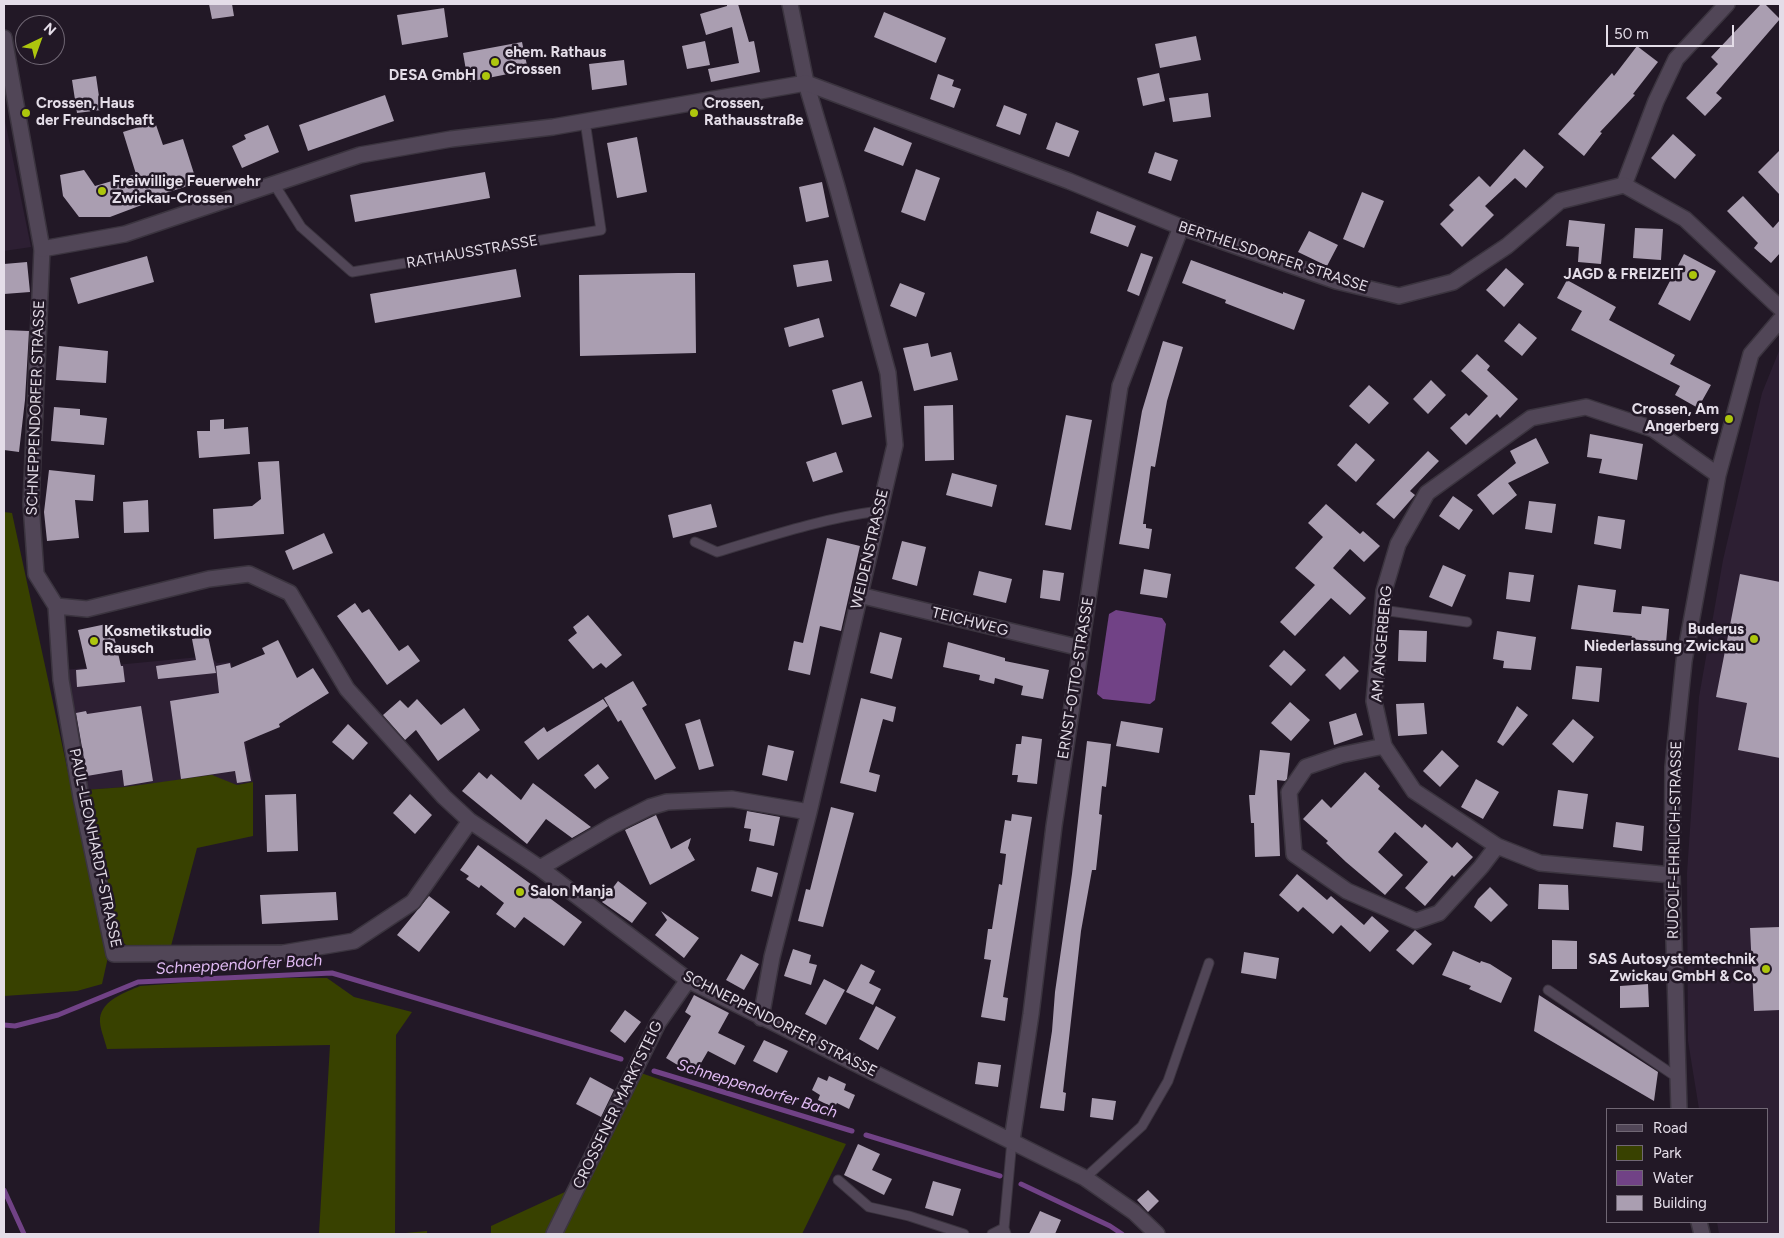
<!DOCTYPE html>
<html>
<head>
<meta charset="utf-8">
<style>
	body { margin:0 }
	#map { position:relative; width:1784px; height:1238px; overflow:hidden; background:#221826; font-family:Figtree,sans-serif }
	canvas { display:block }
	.frame { position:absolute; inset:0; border:5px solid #e4dde8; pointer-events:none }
	.legend { position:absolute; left:1606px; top:1108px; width:162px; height:115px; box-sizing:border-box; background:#221826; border:1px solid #706774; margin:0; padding:6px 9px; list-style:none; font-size:15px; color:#e4dde8 }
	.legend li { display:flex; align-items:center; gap:10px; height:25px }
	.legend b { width:25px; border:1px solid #706774 }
	.north { position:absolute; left:15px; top:15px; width:50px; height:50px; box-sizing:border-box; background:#221826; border:1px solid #706774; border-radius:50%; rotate:42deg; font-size:14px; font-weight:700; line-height:20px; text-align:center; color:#e4dde8 }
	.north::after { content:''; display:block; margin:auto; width:18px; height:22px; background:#adc60d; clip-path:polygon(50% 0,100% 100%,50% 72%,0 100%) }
	.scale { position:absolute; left:1606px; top:25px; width:128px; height:22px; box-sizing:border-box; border:2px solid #e4dde8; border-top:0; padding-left:6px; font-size:15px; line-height:18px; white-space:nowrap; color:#e4dde8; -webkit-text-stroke:4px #221826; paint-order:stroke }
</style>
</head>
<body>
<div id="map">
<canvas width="1784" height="1238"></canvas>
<div class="frame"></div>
<ul class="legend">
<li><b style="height:6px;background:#514657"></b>Road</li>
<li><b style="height:14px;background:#384100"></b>Park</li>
<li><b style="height:14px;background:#714286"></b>Water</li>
<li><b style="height:14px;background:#aa9eb1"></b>Building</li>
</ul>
<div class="north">N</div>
<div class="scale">50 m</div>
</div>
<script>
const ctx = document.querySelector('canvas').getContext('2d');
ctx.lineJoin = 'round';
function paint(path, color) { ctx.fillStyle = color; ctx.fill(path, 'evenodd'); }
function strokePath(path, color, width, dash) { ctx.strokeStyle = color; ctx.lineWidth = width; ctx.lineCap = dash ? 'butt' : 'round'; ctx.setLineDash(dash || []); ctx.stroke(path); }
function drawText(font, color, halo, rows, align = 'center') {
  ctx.font = font + ' Figtree,sans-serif'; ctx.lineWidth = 5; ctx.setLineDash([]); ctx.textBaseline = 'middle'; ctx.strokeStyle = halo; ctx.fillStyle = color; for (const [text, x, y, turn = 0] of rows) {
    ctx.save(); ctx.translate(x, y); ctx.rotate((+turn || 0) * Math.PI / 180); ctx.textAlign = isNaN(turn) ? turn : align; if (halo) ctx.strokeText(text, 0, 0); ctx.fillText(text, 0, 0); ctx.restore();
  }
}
const built = new Path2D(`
	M4 116 31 247 4 251Z
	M1779 351 1780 1234H1719L1717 1222H1768V1109H1699L1688 1041 1687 873 1699 697 1723 560 1762 393Z
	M210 656 217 663 231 662 253 782 237 785 212 776 125 787 84 790 63 670Z`);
const green = new Path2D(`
	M4 512 12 513 108 957 102 984 77 991 4 996Z
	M212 775 237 785 253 782V836L197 848 171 946 126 945 115 935 84 790 125 787Z
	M252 978H327L354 997 412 1012 396 1035 395 1234 427 1231V1234H319L330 1045 107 1049C105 1040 99 1027 100 1018 102 1000 126 992 140 986Z
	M641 1073 846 1144 802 1234H491V1226L565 1192 580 1198Z`);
const water = new Path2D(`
	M1116 610 1162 618 1166 624 1155 700 1150 704 1103 699 1097 694 1109 614Z`);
const stream = new Path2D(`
	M4 1025 15 1026 58 1015 138 982 332 973 621 1059
	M654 1071 852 1131
	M866 1135 1000 1176
	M1021 1184 1110 1226 1122 1234
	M4 1190 24 1234`);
const building = new Path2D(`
	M209 4H232L234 16 212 19Z
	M727 4H738L749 42 754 41 760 72 711 82 708 69 739 63 732 27 706 35 700 14 727 6Z
	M1761 4H1765L1780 19 1716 93 1722 98 1705 116 1686 98 1718 64 1711 57Z
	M444 8 448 37 402 45 397 15Z
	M884 12 946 38 936 63 874 37Z
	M1196 36 1201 60 1160 68 1155 44Z
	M705 41 710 65 687 69 682 46Z
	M522 42 528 70 468 82 463 53Z
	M1637 46 1658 62 1633 94 1635 95 1600 132 1602 133 1584 156 1558 134 1612 73 1614 76Z
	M624 60 627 85 592 90 589 64Z
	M1159 73 1165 101 1143 106 1137 78Z
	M938 74 954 80 952 86 961 89 954 108 930 99Z
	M96 76 101 110 77 113 72 80Z
	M1208 93 1211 117 1173 122 1169 98Z
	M385 95 394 121 308 151 299 125Z
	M1004 105 1027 114 1020 135 996 126Z
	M155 122 163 145 183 139 197 183 144 200 147 203 110 217H79L63 196 60 175 84 170 95 186 136 174 123 132Z
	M1056 122 1079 131 1069 157 1046 149Z
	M268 125 279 152 242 168 232 146 246 139 244 135Z
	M874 127 912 143 903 166 864 151Z
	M1673 134 1696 155 1675 179 1651 158Z
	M637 137 647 192 617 198 607 143Z
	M1524 149 1544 167 1526 188 1515 178 1485 206 1494 215 1462 247 1440 224 1454 210 1449 205 1479 176 1490 187Z
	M1780 150V195L1758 172Z
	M1155 152 1178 160 1171 181 1148 173Z
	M916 169 940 178 925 221 901 212Z
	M485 172 490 198 355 222 350 195Z
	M822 182 829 217 806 222 799 187Z
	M1362 192 1384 201 1364 248 1343 239Z
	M1743 196 1773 228 1780 220V253L1771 263 1754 248 1758 243 1727 211Z
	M1097 211 1136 226 1128 247 1090 233Z
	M1569 220 1605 224 1601 264 1578 262 1579 247 1566 246Z
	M1635 228 1663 229 1661 260 1633 258Z
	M1309 231 1338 245 1327 266 1298 252Z
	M1141 253 1153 257 1139 296 1127 291Z
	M1684 254 1716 271 1690 321 1658 304Z
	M147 256 154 282 78 304 70 278Z
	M828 260 832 281 797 287 793 265Z
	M1191 260 1283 294V292L1305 300 1294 330 1225 303 1226 300 1182 283Z
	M27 262 30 292 4 294V264Z
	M1506 268 1524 284 1504 307 1486 290Z
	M516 269 521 297 375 323 370 294Z
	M678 273H695L696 353 580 356 579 275Z
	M1567 280 1616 307 1609 320 1675 355 1670 364 1711 385 1698 408 1675 395 1680 386 1571 330 1582 311 1557 298Z
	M900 283 925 293 916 317 890 306Z
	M819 318 824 337 789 347 784 328Z
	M1519 323 1537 338 1522 356 1504 341Z
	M4 330 29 331 25 400 19 452 4 450Z
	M1163 341 1183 347 1167 401 1155 467 1151 466 1143 524H1146V528L1152 529 1149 549 1119 544 1142 411Z
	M928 343 931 357 951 352 958 380 914 391 903 348Z
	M59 346 108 351 106 383 56 380Z
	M1477 354 1490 366 1487 370 1518 399 1500 418 1497 414 1466 445 1450 428 1466 413 1469 416 1488 396 1461 371Z
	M1431 380 1446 395 1428 414 1413 399Z
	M862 381 872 417 842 425 832 390Z
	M1369 385 1389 403 1369 424 1349 406Z
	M953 405 954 460 925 461 924 406Z
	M54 407 80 409V415L107 418 104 445 51 441Z
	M1066 415 1092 420 1071 530 1045 525Z
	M224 419V429L248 427 250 454 199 458 197 431H210V420Z
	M1590 434 1643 444 1637 480 1599 473 1602 459 1587 457Z
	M1536 438 1549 463 1508 483 1517 495 1493 515 1477 495 1516 463 1510 451Z
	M1356 443 1375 460 1356 482 1337 465Z
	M1428 451 1439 461 1410 491 1415 495 1394 519 1376 504Z
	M836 452 843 472 813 482 806 462Z
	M279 461 284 534 214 539 213 509 252 506 261 499 258 462Z
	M49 470 95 475 93 501 75 500 79 538 47 541 44 512Z
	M952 473 997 485 992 507 946 495Z
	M1453 496 1473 510 1459 530 1439 516Z
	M148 500 149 532 124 533 123 502Z
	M1529 501 1556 504 1552 533 1525 529Z
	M711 504 717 527 673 538 668 515Z
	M1326 504 1360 534 1363 531 1380 546 1364 562 1350 549 1333 568 1366 598 1350 615 1331 598 1295 636 1280 622 1315 585 1295 568 1323 537 1308 523Z
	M1598 516 1625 520 1621 549 1594 544Z
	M324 533 333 553 293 570 285 551Z
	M827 538 860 546 841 631 820 626 810 675 788 670 794 641 803 643Z
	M902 541 926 547 917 586 892 579Z
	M1443 565 1466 575 1452 607 1429 597Z
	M1144 569 1171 574 1167 598 1140 594Z
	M1043 570 1064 573 1060 601 1040 598Z
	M979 571 1012 579 1006 603 973 595Z
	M1509 572 1534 575 1530 602 1506 599Z
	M1740 574 1780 582V758L1738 750 1747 703 1716 697Z
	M1578 585 1616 590 1613 612 1641 614 1642 606 1669 609 1666 643 1631 639 1632 636 1571 629Z
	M355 603 362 613 369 609 399 651 408 645 420 661 387 685 337 616Z
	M588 615 622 655 606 668 601 663 593 669 568 640 577 633 573 627Z
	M111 623 121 666H123L125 682 77 687 76 670 87 669 78 630Z
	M1399 630 1427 631 1426 662 1398 661Z
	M1497 631 1536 637 1531 670 1503 668 1504 661 1493 659Z
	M880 632 902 638 892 679 870 673Z
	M208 636 216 673 158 679 156 666 196 660 192 639Z
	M278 640 297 678 313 668 329 693 279 724 280 727 244 742 251 781 237 783 235 771 181 779 170 701 219 693 216 666 230 663 231 668 265 654 262 648Z
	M948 642 1005 658V661L1049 670 1043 699 1021 695 1023 686 995 678 994 684 979 680 980 675 943 667Z
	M1284 650 1306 670 1291 686 1269 666Z
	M1344 656 1359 671 1340 690 1325 675Z
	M1576 666 1602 668 1599 702 1572 699Z
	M633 681 647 705 642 708 676 768 655 780 621 720 618 722 604 698Z
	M861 698 896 707 893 722 883 719 869 772 880 775 876 792 840 783Z
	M417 699 441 725 464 708 480 730 438 761 416 730 405 740 383 715 400 700 408 708Z
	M603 699 608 706 538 760 524 742 544 727 547 732Z
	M1290 702 1310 720 1291 741 1271 723Z
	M1424 703 1427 734 1398 736 1396 704Z
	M141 706 153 781 124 786 122 770 87 776 76 713 86 711 87 714Z
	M1517 706 1528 715 1503 746 1497 742Z
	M1356 713 1363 735 1334 745 1329 722Z
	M700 719 714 766 699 770 685 724Z
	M1573 719 1594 737 1573 763 1552 744Z
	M1121 721 1163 728 1159 753 1116 746Z
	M348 724 368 743 353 760 332 742Z
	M1022 736 1042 739 1037 784 1017 782 1018 775H1012L1016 744H1021Z
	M1087 741 1111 744 1106 787 1102 786 1099 814 1102 815 1096 870H1092L1081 931 1063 1092 1066 1093 1064 1111 1040 1108 1052 1031 1055 992 1072 874Z
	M768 745 794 751 787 781 762 775Z
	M1260 750 1290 753 1287 779 1285 781 1277 780 1280 856 1255 857 1254 823H1251L1249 795H1255Z
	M1442 750 1459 766 1440 787 1423 771Z
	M598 764 609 778 595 789 584 775Z
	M479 772 487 779 491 774 521 800 533 783 591 827 572 838 546 819 527 844 462 791Z
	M1365 772 1380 786 1378 789 1422 828 1425 824 1452 848 1457 842 1473 857 1454 877 1452 875 1425 906 1405 888 1428 862 1395 832 1378 852 1403 875 1385 895 1346 862 1326 843 1328 841 1303 819 1322 799 1331 808Z
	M1476 779 1499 792 1483 819 1461 807Z
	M1558 790 1588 794 1583 829 1553 826Z
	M296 794 298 851 267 852 265 795Z
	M410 794 432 815 415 834 393 813Z
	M831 807 854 813 823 927 798 921 806 889 810 890Z
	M747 811 780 817 774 846 749 841 751 829 744 828Z
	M1012 814 1032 817 1003 997 1008 998 1005 1021 981 1017 991 960 984 959 988 929H992L999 884 1002 885 1006 854 1000 853 1005 820 1011 821Z
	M656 815 671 849 691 838 688 848 695 860 650 885 625 830Z
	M1616 822 1644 826 1642 851 1613 847Z
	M478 845 582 922 564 946 524 917 515 928 496 914 504 903 481 885 479 888 466 879 469 876 460 870Z
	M757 867 778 873 772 897 751 891Z
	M1297 874 1327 900 1331 896 1364 925 1372 916 1389 931 1370 952 1341 925 1333 934 1303 907 1298 912 1279 895Z
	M618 881 647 903 632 923 602 902Z
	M1539 884 1568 885 1569 910 1538 909Z
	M1490 887 1508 905 1491 922 1474 907 1478 899Z
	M336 892 338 920 262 924 260 895Z
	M429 896 450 912 419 952 397 935Z
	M661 911 699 938 684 958 655 935 667 920Z
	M1780 927V1010L1754 1011 1750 928Z
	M1415 930 1432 944 1413 965 1396 950Z
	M1552 940 1577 941V969H1552Z
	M793 949 811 955 809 963 817 965 811 985 784 976Z
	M1453 951 1480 963 1481 961 1490 964 1512 978 1501 1003 1469 989 1471 986 1442 975Z
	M1244 952 1279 958 1276 979 1241 973Z
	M741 954 759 964 744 990 726 980Z
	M861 964 875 971 869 983 881 989 873 1005 846 992Z
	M824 979 845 990 826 1025 805 1014Z
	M1648 984 1649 1007 1620 1008V986Z
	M694 995 729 1013 718 1033 745 1046 735 1065 708 1051 694 1075 666 1058 691 1016 685 1012Z
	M1539 995 1658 1072 1654 1101 1534 1031Z
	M876 1006 896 1017 878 1050 859 1039Z
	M625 1010 641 1022 625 1043 610 1031Z
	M764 1040 788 1051 777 1073 753 1061Z
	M978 1062 1001 1065 998 1087 975 1084Z
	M829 1076 846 1084 844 1090 855 1095 849 1109 837 1103 834 1108 818 1100 820 1095 812 1090 818 1077 827 1081Z
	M590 1077 614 1090 601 1117 576 1104Z
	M1092 1098 1116 1101 1113 1120 1090 1117Z
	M858 1144 880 1154 872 1170 892 1179 884 1195 844 1175Z
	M933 1181 961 1189 953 1216 925 1208Z
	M1148 1190 1159 1201 1148 1212 1137 1200Z
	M1040 1211 1061 1220 1055 1234H1029Z`);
const service = new Path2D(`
	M274 184 301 227 352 272 601 230 585 121
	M695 542 717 552C770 536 824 518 879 511
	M1382 610 1467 622
	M1548 990 1678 1078
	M1085 1178 1142 1126 1168 1081 1209 963
	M838 1180 869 1207 909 1216 964 1234
	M992 1234 1004 1228
	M1006 1234 1004 1228 1012 1140`);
const minor = new Path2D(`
	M1624 185 1656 101 1676 59 1727 4
	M42 249 31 504 36 574 56 606 87 609 209 579 249 574 290 593 347 689 444 797 470 821 540 868 688 980 1085 1178 1134 1212 1157 1234
	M859 595 1081 648
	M56 606 61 680 81 797 114 954 283 953 354 941 413 902 470 821
	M1384 746 1341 755 1306 767 1289 792 1294 854 1347 891 1416 921 1439 913 1481 867 1497 846
	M540 868 612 826 650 807 667 802 732 799 809 812
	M1672 875 1540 863 1497 846 1414 791 1384 746 1374 701 1384 591 1398 544 1427 493 1531 418 1586 407 1653 429 1718 475
	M761 1018 772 957 809 812 895 445 888 373 837 187 806 83 790 4
	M1679 1109 1672 875 1673 767 1684 661 1718 475 1751 354 1780 320
	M1012 1140 1031 1014 1054 826 1120 386 1181 227
	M1699 1222 1702 1234
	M554 1234 658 1023 688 980`);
const tertiary = new Path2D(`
	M4 38 42 249 125 234 360 155 451 139 553 127 806 83 1069 181 1181 227 1336 281 1399 296 1453 282 1507 246 1560 201 1624 185 1685 219 1780 308`);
const markers = [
	[495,62,5,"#adc60d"],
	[486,76,5,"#adc60d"],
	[26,113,5,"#adc60d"],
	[694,113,5,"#adc60d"],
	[102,191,5,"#adc60d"],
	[1693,275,5,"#adc60d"],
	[1729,419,5,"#adc60d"],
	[1754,639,5,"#adc60d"],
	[94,641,5,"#adc60d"],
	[520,892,5,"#adc60d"],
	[1766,969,5,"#adc60d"]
];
const poiNames = [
	["ehem. Rathaus",505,53],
	["Crossen",505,70],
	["DESA GmbH",476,76,"right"],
	["Crossen, Haus",36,104],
	["der Freundschaft",36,121],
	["Crossen,",704,104],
	["Rathausstraße",704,121],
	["Freiwillige Feuerwehr",112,182],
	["Zwickau-Crossen",112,199],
	["JAGD & FREIZEIT",1683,275,"right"],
	["Crossen, Am",1719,410,"right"],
	["Angerberg",1719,427,"right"],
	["Buderus",1744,630,"right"],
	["Niederlassung Zwickau",1744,647,"right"],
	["Kosmetikstudio",104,632],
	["Rausch",104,649],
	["Salon Manja",530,892],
	["SAS Autosystemtechnik",1756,960,"right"],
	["Zwickau GmbH & Co.",1756,977,"right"]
];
const streetNames = [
	["RATHAUSSTRASSE",472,252,-10],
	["BERTHELSDORFER STRASSE",1273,257,18],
	["SCHNEPPENDORFER STRASSE",36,408,-88],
	["WEIDENSTRASSE",870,549,-77],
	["TEICHWEG",970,622,14],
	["AM ANGERBERG",1382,644,-85],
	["ERNST-OTTO-STRASSE",1076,678,-81],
	["RUDOLF-EHRLICH-STRASSE",1675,840,-89],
	["PAUL-LEONHARDT-STRASSE",95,848,78],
	["SCHNEPPENDORFER STRASSE",780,1024,27],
	["CROSSENER MARKTSTEIG",618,1105,-64]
];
const waterNames = [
	["Schneppendorfer Bach",239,965,-3],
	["Schneppendorfer Bach",757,1089,17]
];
paint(built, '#2d1f33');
paint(green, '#384100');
paint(water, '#714286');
strokePath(stream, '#714286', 5);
paint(building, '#aa9eb1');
strokePath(service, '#3b343f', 11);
strokePath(minor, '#3b343f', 18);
strokePath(tertiary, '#3b343f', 18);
strokePath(service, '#514657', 9);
strokePath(minor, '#514657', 15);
strokePath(tertiary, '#514657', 15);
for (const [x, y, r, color] of markers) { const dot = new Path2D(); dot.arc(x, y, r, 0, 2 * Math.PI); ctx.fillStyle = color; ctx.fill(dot); strokePath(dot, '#221826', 2); }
drawText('bold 15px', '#e4dde8', '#221826', poiNames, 'left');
drawText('15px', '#e4dde8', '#221826', streetNames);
drawText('italic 16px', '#e1bbf4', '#221826', waterNames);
</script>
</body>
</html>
